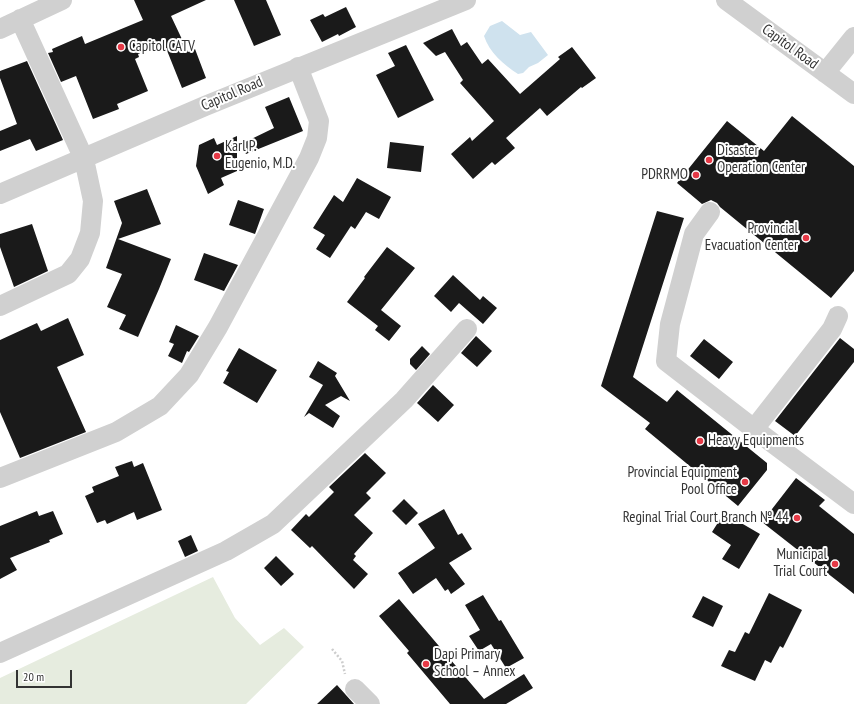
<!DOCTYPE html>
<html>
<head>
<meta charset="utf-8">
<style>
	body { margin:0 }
	#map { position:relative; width:854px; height:704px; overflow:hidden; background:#fff; font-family:"PT Sans Narrow",sans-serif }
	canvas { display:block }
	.scale { position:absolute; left:16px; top:670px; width:56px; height:18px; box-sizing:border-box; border:2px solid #333; border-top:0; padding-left:5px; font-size:12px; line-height:14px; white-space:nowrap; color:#333; -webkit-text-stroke:3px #fff; paint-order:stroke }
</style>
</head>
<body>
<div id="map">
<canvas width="854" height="704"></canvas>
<div class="scale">20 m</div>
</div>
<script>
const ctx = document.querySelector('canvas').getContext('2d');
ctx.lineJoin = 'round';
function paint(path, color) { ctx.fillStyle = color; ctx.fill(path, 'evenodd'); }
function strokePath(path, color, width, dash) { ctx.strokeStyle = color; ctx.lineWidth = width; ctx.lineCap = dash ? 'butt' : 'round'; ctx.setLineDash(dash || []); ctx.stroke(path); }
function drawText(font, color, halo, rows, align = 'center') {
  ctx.font = font + ' "PT Sans Narrow",sans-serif'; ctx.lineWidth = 4; ctx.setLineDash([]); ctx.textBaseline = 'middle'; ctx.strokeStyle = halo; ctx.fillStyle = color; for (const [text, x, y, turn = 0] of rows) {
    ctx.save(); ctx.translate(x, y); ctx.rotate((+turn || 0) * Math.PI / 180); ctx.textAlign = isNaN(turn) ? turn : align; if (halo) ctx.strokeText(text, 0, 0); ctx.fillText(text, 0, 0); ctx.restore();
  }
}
const green = new Path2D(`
	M213 577 235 618 260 645 284 628 304 647 246 704H0V678Z`);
const water = new Path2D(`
	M502 21 520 35 531 32 548 55 538 63 529 67 523 73 518 74C504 65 489 52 484 36L490 26Z`);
const building = new Path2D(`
	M134 0H206L171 16 188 52 195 49 206 78 182 88 164 43 138 54 139 57 135 59 148 91 117 104 119 109 93 119 76 76 61 82 48 53 53 52 52 49 82 36 85 44 143 20Z
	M234 0H266L281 35 254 46Z
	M346 7 356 27 339 36 338 34 322 42 310 20 323 14 325 17Z
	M452 29 461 46 467 42 482 64 488 59 520 94 560 59 558 57 572 47 596 78 582 88 581 87 547 116 540 108 506 138 515 148 495 165 492 162 473 179 451 154 470 137 472 141 494 121 460 83 463 80 445 52 436 56 423 43Z
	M406 45 434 100 398 118 376 75 395 66 388 53Z
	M27 61 63 140 36 151 30 139 0 151V131L17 124 0 78V71Z
	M289 97 303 131 246 154 241 144 274 128 265 107Z
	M792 116 854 166V271L831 298 720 207 717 203 711 200 702 204 677 183 727 121 764 151Z
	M237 136V171L221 178 224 185 208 194 196 166 199 145 214 138 217 145Z
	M390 142 424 146 421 172 387 168Z
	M357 178 391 197 379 219 366 212 355 229 351 226 330 258 316 249 325 235 313 228 334 195 343 202Z
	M147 189 161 224 118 239 171 259 159 289 138 337 119 329 126 315 107 307 122 274 106 268 122 223 114 201Z
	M238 200 264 209 255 234 229 225Z
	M657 211 684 218 633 377 667 402 677 390 767 463V470L738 506 645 429 650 423 601 386Z
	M32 224 48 271 14 287 0 247V234Z
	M387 247 415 268 381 310 401 326 389 341 375 330 378 326 347 302 365 278 364 277Z
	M204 253 238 265 224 291 194 280Z
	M453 275 480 300 483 296 497 308 483 324 459 303 451 312 434 296Z
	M68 318 84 355 57 367 86 432 20 458 0 412V340L37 323 41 331Z
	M176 325 199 336 189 352 187 351 182 363 168 356 174 344 169 342Z
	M476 336 492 351 477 367 461 353Z
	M840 338 854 349V362L795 436 775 421Z
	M704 339 733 362 719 379 690 356Z
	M422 346 430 354 416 370 410 364V359Z
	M239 348 277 370 257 403 223 383 229 372 226 371Z
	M318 361 337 373 335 376 350 401 341 396 325 405 340 416 333 428 309 413 304 417 323 385 309 377Z
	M433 385 454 405 438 422 417 403Z
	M365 453 386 473 366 493 371 498 354 515 373 533 354 554 356 556 353 560 368 574 354 589 312 546 310 548 291 530 306 514 309 517 334 492 329 487Z
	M132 461 134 467 143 463 162 510 137 520 134 512 107 524 105 520 97 523 85 496 94 492 92 487 119 476 115 467Z
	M796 478 825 500 819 506 854 534V594L762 522Z
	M404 499 418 513 406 525 392 511Z
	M444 509 458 535 462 533 472 549 449 563 465 584 451 594 448 589 445 591 436 578 413 594 398 573 435 548 418 524Z
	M37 511 39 516 53 511 63 534 49 540 50 542 10 558 17 570 0 579V526Z
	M724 513 760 534 739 569 722 559 731 545 712 532Z
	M191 535 198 551 185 557 178 541Z
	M276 556 294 574 281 586 264 568Z
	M769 593 802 610 783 648 780 646 771 663 765 660 755 681 721 666 729 650 735 652 745 632 749 634Z
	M483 595 499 621 501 620 524 658 506 668 491 644 479 651 469 636 480 630 465 605Z
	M703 596 723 606 713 627 692 617Z
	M399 599 484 699 524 674 533 688 506 704H450L407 653 409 651 379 616Z
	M337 685 354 704H317Z`);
const path = new Path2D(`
	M332 649 342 661 345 674`);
const minor = new Path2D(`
	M726 0 854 94
	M0 29 62 0
	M825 73 854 37
	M0 194 205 106 466 0
	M710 212 694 234 670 324 666 361 754 429 854 504
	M0 306 68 274 80 259 90 233 93 201 84 159 20 19
	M754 429 832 329 838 316
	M0 478 116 432 160 406 189 375 218 327 309 158 317 138 319 121 298 67
	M0 653 226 551 273 524 404 400 467 329
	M355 689 370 704`);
const markers = [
	[121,47,4,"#e63946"],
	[217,156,4,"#e63946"],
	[709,160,4,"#e63946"],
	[696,175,4,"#e63946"],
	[806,238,4,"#e63946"],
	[700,441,4,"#e63946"],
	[745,482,4,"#e63946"],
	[797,518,4,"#e63946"],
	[835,564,4,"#e63946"],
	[426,664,4,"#e63946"]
];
const poiNames = [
	["Capitol CATV",129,47],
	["Karl P.",225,147],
	["Eugenio, M.D.",225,164],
	["Disaster",717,151],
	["Operation Center",717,168],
	["PDRRMO",688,175,"right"],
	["Provincial",798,229,"right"],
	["Evacuation Center",798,246,"right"],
	["Heavy Equipments",708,441],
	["Provincial Equipment",737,473,"right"],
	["Pool Office",737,490,"right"],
	["Reginal Trial Court Branch № 44",789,518,"right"],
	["Municipal",827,555,"right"],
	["Trial Court",827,572,"right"],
	["Dapi Primary",434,655],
	["School – Annex",434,672]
];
const streetNames = [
	["Capitol Road",790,47,36],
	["Capitol Road",232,94,-23]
];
paint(green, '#e6ecdf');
paint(water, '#cfe2ee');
paint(building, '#1a1a1a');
strokePath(path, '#cdcdcd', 2.5, [2, 2]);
strokePath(minor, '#d0d0d0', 20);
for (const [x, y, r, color] of markers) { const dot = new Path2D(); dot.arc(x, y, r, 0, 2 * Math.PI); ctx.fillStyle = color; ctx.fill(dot); strokePath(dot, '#fff', 1.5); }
drawText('15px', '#333', '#fff', poiNames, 'left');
drawText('15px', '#333', '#fff', streetNames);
</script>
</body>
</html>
